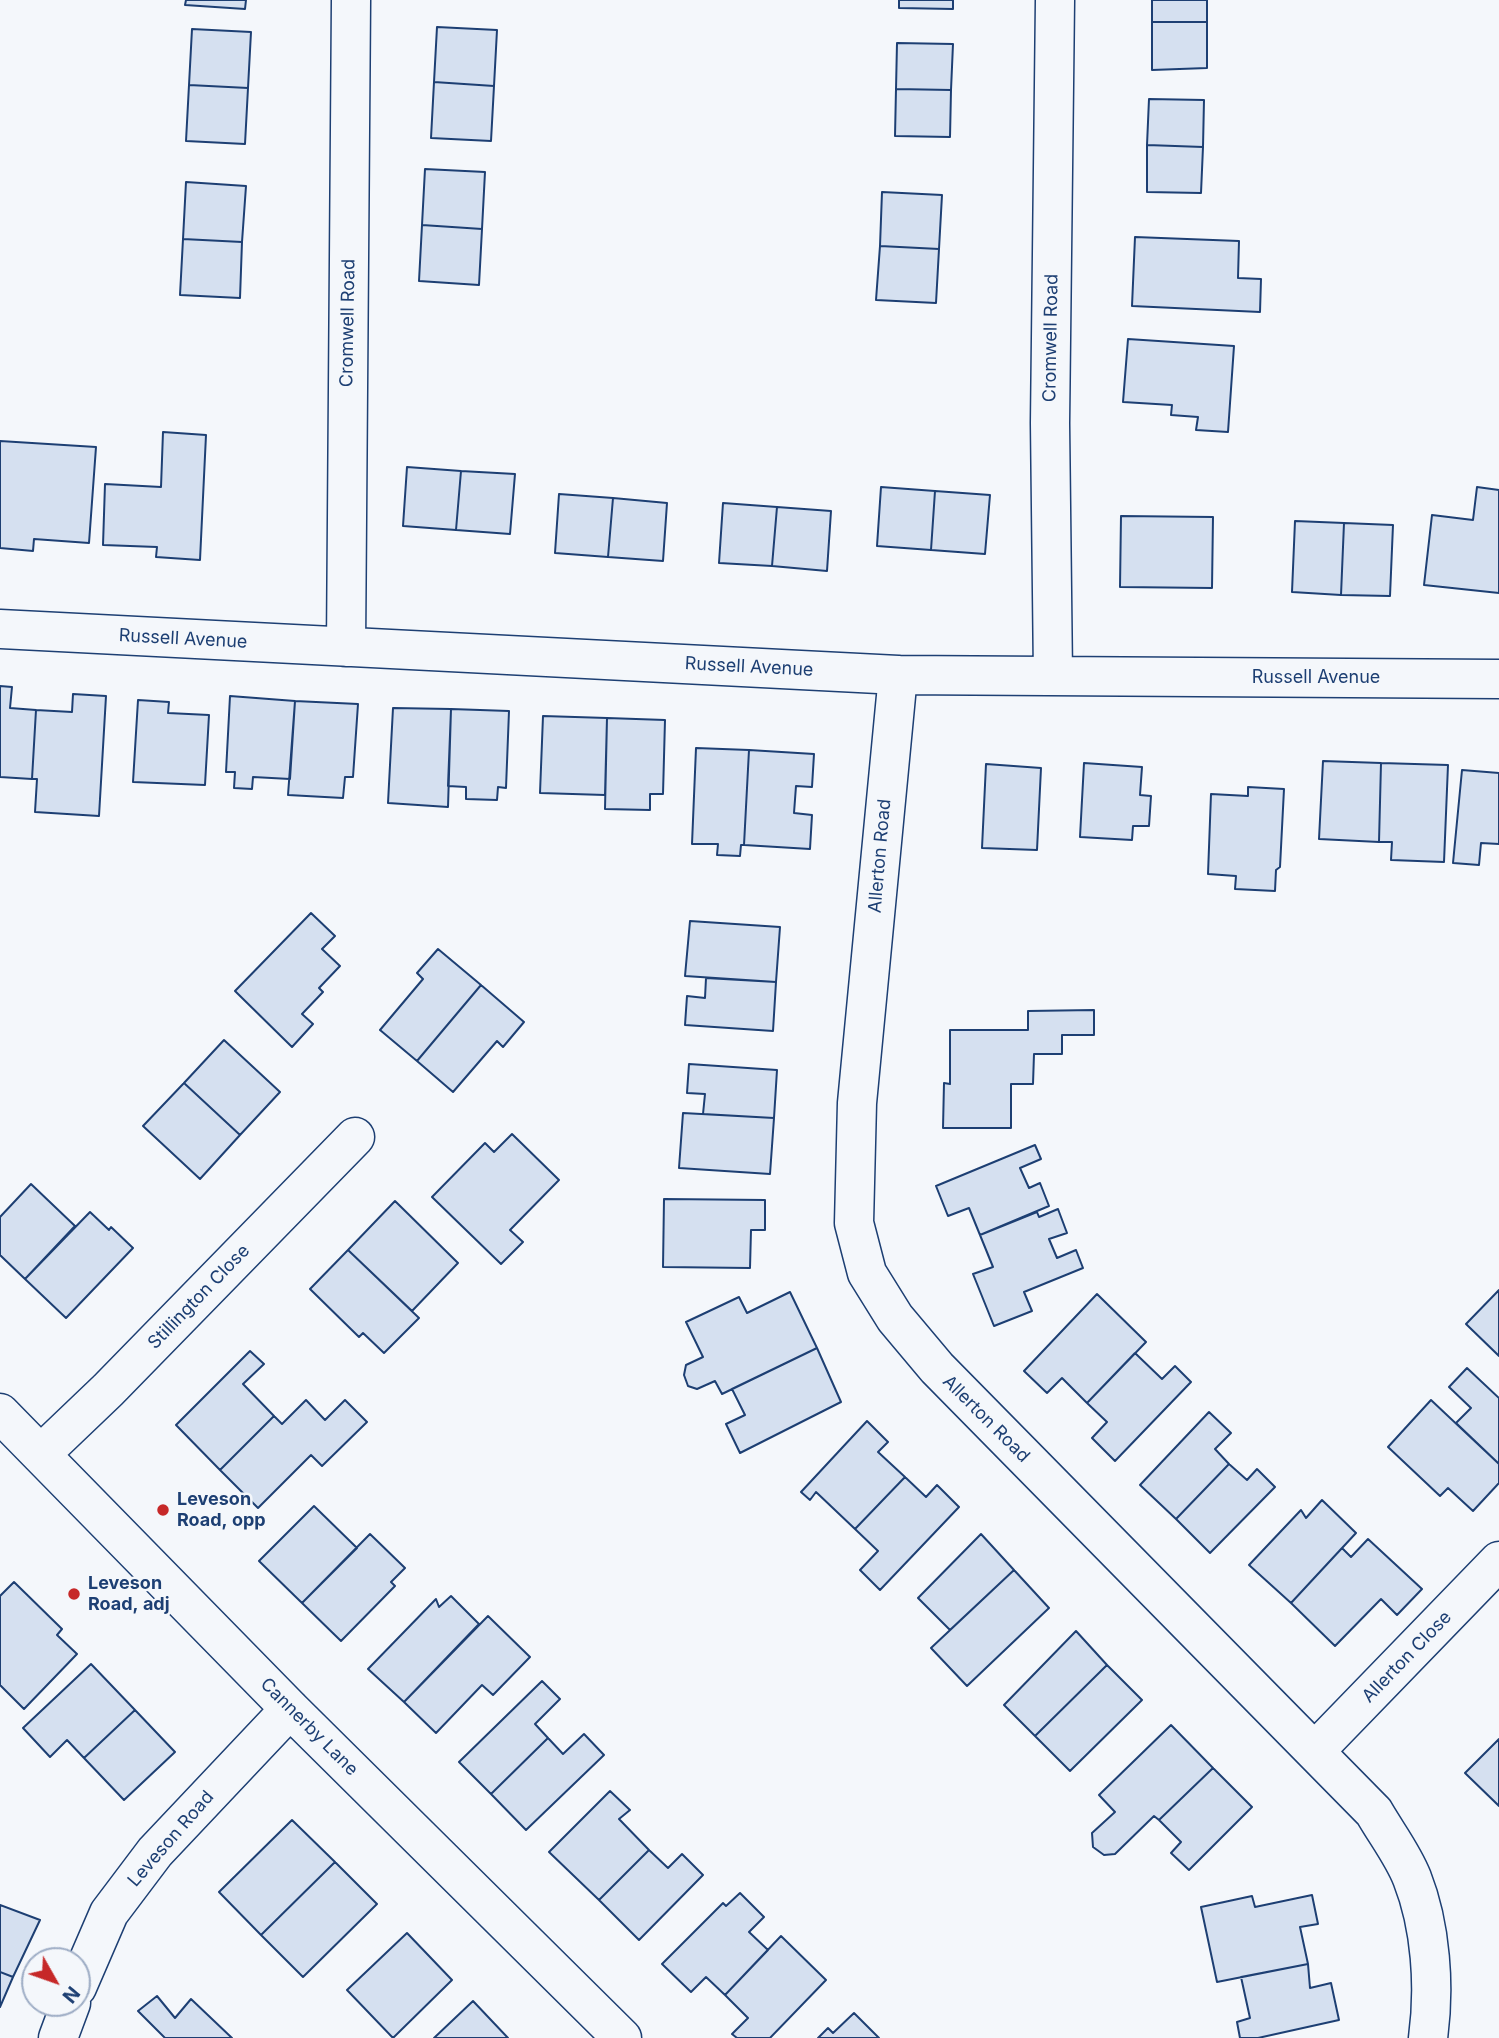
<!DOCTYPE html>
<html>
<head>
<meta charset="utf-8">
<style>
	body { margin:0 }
	#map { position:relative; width:1499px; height:2038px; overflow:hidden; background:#f4f7fb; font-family:Inter,sans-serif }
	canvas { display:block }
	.north { position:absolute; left:21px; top:1947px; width:70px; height:70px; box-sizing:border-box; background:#f4f7fb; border:2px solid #9eadc5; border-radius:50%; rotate:130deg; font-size:19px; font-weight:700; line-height:28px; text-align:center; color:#1d3f73 }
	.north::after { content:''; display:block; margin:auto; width:24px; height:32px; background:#c62828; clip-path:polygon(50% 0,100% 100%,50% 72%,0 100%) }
</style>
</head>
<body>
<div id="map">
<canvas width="1499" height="2038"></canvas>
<div class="north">N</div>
</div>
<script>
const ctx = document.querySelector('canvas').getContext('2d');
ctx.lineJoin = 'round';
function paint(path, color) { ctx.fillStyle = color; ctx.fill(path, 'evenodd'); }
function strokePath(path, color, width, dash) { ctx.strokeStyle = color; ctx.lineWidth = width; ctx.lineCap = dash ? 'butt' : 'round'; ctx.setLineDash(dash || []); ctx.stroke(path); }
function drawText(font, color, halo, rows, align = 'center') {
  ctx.font = font + ' Inter,sans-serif'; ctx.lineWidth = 5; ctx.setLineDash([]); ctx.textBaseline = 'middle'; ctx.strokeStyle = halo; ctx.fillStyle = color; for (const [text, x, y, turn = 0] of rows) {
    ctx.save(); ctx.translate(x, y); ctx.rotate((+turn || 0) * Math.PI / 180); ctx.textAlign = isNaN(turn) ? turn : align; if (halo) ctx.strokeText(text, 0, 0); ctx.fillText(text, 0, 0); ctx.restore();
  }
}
const building = new Path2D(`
	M186 0H246L245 9 185 5Z
	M899 0H953V9L899 8Z
	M1152 0H1207V22H1152Z
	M1152 22H1207V68L1152 70Z
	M437 27 497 30 494 86 434 82Z
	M192 29 251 32 248 88 189 85Z
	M897 43 953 44 951 90 896 89Z
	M434 82 494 86 491 141 431 138Z
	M189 85 248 88 245 144 186 141Z
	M896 89 951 90 950 137 895 136Z
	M1149 99 1204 100 1203 147 1147 145Z
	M1147 145 1203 147 1201 193 1147 192Z
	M425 169 485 172 482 229 422 225Z
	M186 182 246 186 242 242 183 239Z
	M882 192 942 195 939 249 880 246Z
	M422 225 482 229 479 285 419 281Z
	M1135 237 1239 241 1238 278 1261 279 1260 312 1132 306Z
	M183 239 242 242 240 298 180 295Z
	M880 246 939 249 936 303 876 300Z
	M1128 339 1234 346 1228 432 1196 430 1198 417 1171 415 1172 405 1123 402Z
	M163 432 206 435 200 560 156 557 157 547 103 545 105 484 161 487Z
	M0 441 96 447 89 543 34 539 33 551 0 548Z
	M407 467 461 471 456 530 403 526Z
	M461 471 515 474 510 534 456 530Z
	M881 487 935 491 931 550 877 546Z
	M1477 487 1499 490V593L1424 585 1432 515 1473 520Z
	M935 491 990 495 985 554 931 550Z
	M559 494 613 498 608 557 555 553Z
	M613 498 667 503 663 561 608 557Z
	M723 503 777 507 772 566 719 563Z
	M777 507 831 511 827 571 772 566Z
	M1121 516 1213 517 1212 588 1120 587Z
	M1295 521 1344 523 1341 595 1292 592Z
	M1344 523 1393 525 1390 596 1341 595Z
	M0 686 12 687 10 708 36 710 32 779 0 777Z
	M73 694 106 696 99 816 35 812 37 779H32L36 710 72 712Z
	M230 696 295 701 290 779 253 777 252 789 234 788 235 772H226Z
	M138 700 169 702 168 713 209 715 205 785 133 782Z
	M295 701 358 704 353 777H345L343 798 288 795Z
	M393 708 451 709 448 807 388 803Z
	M451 709 509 711 506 788 498 787 497 800 466 799V787L448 786Z
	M543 716 607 718 605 795 540 793Z
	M607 718 665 720 663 794H650V810L605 809Z
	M696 748 749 750 744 845H741L740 856 717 855 718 844H692Z
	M749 750 814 754 812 787 796 786 794 813 812 815 810 849 744 845Z
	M1323 761 1381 763 1379 842 1319 839Z
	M1084 763 1142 767 1140 795 1151 796 1149 826H1133L1132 840 1080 837Z
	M1381 763 1448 765 1444 862 1391 860 1392 842H1379Z
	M986 764 1041 768 1037 850 982 848Z
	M1462 770 1499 773V844L1481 843 1479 865 1453 863Z
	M1248 787 1284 789 1280 867 1276 870 1275 891 1235 889 1236 876 1208 874 1211 794 1248 796Z
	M311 913 335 936 322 949 340 966 319 988 323 992 302 1014 313 1024 292 1047 235 991Z
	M690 921 780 927 776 982 685 976Z
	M438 949 481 985 417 1061 380 1030 423 979 417 973Z
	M706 978 776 982 773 1031 685 1025 687 996 705 998Z
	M481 985 524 1022 503 1047 497 1041 453 1092 417 1061Z
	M1094 1010V1035H1062V1054H1034L1033 1084H1011V1128H943L944 1083 950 1084V1030H1028V1011Z
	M224 1040 280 1092 240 1135 184 1083Z
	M689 1064 777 1070 774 1118 703 1114 705 1094 687 1093Z
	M184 1083 240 1135 200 1179 143 1126Z
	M683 1113 774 1118 770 1174 679 1168Z
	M512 1134 559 1180 510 1230 523 1242 501 1264 432 1197 485 1143 494 1152Z
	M1035 1145 1041 1159 1020 1168 1029 1188 1040 1183 1049 1206 980 1235 969 1208 948 1216 936 1186Z
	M31 1184 75 1226 25 1279 0 1255V1217Z
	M664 1199 765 1200V1230H751L750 1268 663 1267Z
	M395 1201 458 1263 412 1311 348 1250Z
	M1058 1209 1067 1233 1049 1239 1057 1258 1076 1250 1083 1268 1024 1292 1032 1311 994 1326 973 1274 993 1267 980 1235 1037 1212 1039 1217Z
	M90 1212 109 1230 111 1227 133 1248 66 1318 25 1279Z
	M348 1250 419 1318 384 1353 363 1333 359 1337 310 1289Z
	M1499 1290V1356L1466 1324Z
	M790 1292 817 1348 722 1394 715 1381 697 1389 688 1386 684 1375 686 1365 703 1357 686 1322 739 1297 747 1313Z
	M1097 1294 1146 1342 1087 1403 1062 1378 1047 1393 1024 1371Z
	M817 1348 841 1402 740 1453 726 1424 745 1415 732 1389Z
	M250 1351 264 1364 243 1384 274 1416 220 1470 176 1425Z
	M1135 1353 1162 1379 1175 1366 1191 1382 1115 1461 1092 1438 1107 1422 1087 1403Z
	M1467 1368 1499 1398V1464L1456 1423 1471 1408 1449 1387Z
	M306 1400 325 1420 345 1400 367 1422 322 1466 311 1455 258 1508 220 1470 274 1416 282 1424Z
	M1431 1400 1499 1464V1483L1473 1511 1448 1488 1440 1496 1388 1447Z
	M1209 1412 1231 1433 1215 1449 1229 1464 1176 1519 1140 1485Z
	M867 1421 888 1442 878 1452 905 1477 855 1529 816 1492 810 1500 801 1492Z
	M1229 1464 1247 1480 1257 1469 1275 1487 1210 1553 1176 1519Z
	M905 1477 926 1497 937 1485 959 1507 880 1590 860 1570 878 1551 855 1529Z
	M1322 1500 1356 1533 1291 1603 1249 1565 1301 1510 1306 1518Z
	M314 1506 357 1548 302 1603 259 1561Z
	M370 1534 405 1568 391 1582 395 1586 341 1641 302 1603Z
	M981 1534 1014 1570 950 1630 918 1598Z
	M1368 1539 1422 1589 1397 1615 1381 1599 1335 1646 1291 1603 1342 1548 1351 1557Z
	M1014 1570 1049 1608 967 1686 931 1648Z
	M14 1582 62 1629 57 1635 77 1654 24 1709 0 1685V1596Z
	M451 1596 479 1624 404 1702 368 1669 436 1599 439 1607Z
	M488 1616 530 1657 493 1695 482 1685 436 1733 404 1702Z
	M1076 1631 1107 1665 1035 1736 1004 1705Z
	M91 1664 135 1710 84 1758 67 1740 50 1757 23 1728Z
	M1107 1665 1142 1700 1070 1771 1035 1736Z
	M542 1681 560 1699 535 1724 548 1738 491 1794 459 1762Z
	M135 1710 175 1752 124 1800 84 1758Z
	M1171 1725 1213 1768 1159 1820 1154 1816 1115 1854 1104 1855 1093 1847 1092 1833 1115 1812 1099 1795Z
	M584 1734 604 1755 526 1830 491 1794 548 1738 563 1754Z
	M1499 1739V1806L1465 1773Z
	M1213 1768 1252 1807 1189 1870 1171 1853 1181 1842 1159 1820Z
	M610 1791 630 1810 619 1819 649 1850 599 1900 549 1852Z
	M292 1820 335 1862 261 1935 219 1892Z
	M649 1850 668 1868 682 1854 703 1875 639 1940 599 1900Z
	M335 1862 377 1904 303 1977 261 1935Z
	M740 1893 764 1917 749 1932 768 1950 725 1995 706 1977 691 1992 662 1964 723 1903 726 1906Z
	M1312 1895 1318 1924 1300 1927 1308 1964 1217 1982 1201 1907 1252 1896 1255 1907Z
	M0 1905 40 1920 13 1977 0 1972Z
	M407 1933 452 1980 393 2038 347 1990Z
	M781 1936 826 1980 770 2038H737L732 2034 748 2018 725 1995Z
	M1308 1964 1310 1988 1331 1983 1339 2020 1258 2038H1240L1237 2022 1250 2018 1241 1977Z
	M0 1972 13 1977 0 2007Z
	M157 1996 175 2018 191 1999 232 2038H165L138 2011Z
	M473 2001 508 2038H434Z
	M854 2013 879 2038H818L828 2028 833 2033Z`);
const minor = new Path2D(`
	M0 629 898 675 1499 679
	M346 647 351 0
	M898 675 857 1103 854 1223 867 1273 895 1318 937 1368 1374 1812C1386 1833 1403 1855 1412 1878 1431 1926 1435 1987 1428 2038
	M1053 676 1050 423 1055 0
	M0 1413 290 1709 622 2038
	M41 1454 108 1390 355 1137
	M1315 1751 1499 1561
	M77 1987 109 1913 155 1852 290 1709
	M58 2038 71 2003`);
const markers = [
	[163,1510,7,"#c62828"],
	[74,1594,7,"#c62828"]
];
const streetNames = [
	["Cromwell Road",348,323,-89],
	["Cromwell Road",1051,338,-89],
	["Russell Avenue",183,639,3],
	["Russell Avenue",749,667,3],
	["Russell Avenue",1316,678],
	["Allerton Road",880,856,-85],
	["Stillington Close",199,1297,-46],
	["Allerton Road",986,1419,45],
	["Allerton Close",1407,1657,-46],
	["Cannerby Lane",309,1727,45],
	["Leveson Road",171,1839,-49]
];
const poiNames = [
	["Leveson",177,1500],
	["Road, opp",177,1521],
	["Leveson",88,1584],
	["Road, adj",88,1605]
];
paint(building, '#d5e0f0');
strokePath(building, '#1d3f73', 2);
strokePath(minor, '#1d3f73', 41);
strokePath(minor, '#f4f7fb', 38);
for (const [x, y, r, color] of markers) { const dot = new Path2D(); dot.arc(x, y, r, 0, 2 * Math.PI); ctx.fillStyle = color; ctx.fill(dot); strokePath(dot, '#f4f7fb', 2.5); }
drawText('18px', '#1d3f73', '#f4f7fb', streetNames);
drawText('bold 18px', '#1d3f73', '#f4f7fb', poiNames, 'left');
</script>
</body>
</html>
